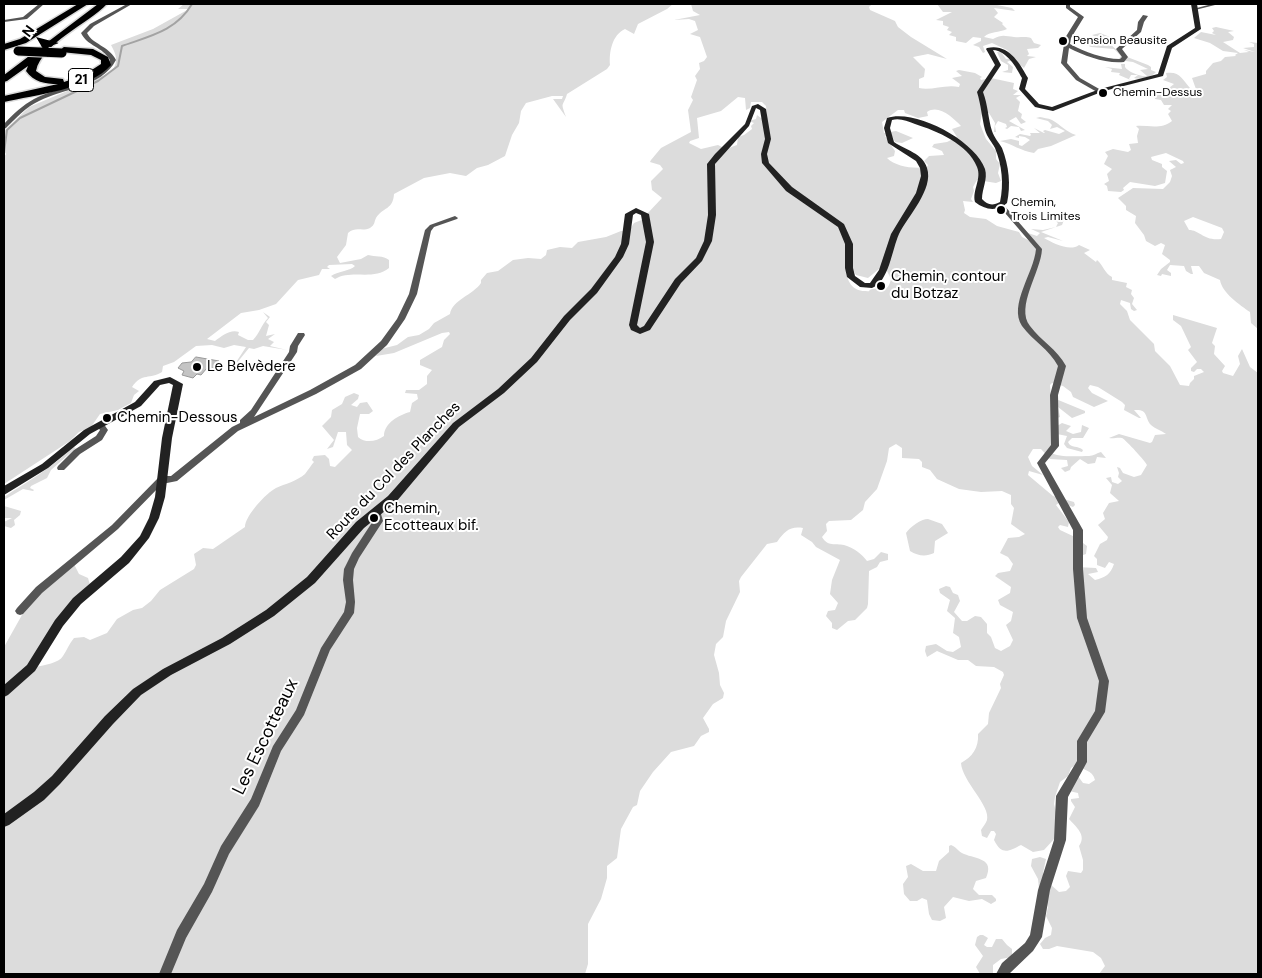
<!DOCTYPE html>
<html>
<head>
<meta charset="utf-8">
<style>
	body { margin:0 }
	#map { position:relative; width:1262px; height:978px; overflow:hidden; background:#fff; font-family:"DM Sans",sans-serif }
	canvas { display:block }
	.frame { position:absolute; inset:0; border:5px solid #000; pointer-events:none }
	.north { position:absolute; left:15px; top:15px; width:50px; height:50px; -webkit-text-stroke:4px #fff; paint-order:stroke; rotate:307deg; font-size:14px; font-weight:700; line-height:20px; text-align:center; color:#000 }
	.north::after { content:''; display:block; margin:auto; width:18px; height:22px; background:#000; clip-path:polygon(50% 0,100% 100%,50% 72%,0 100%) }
</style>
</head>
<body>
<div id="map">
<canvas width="1262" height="978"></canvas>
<div class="frame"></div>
<div class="north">N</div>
</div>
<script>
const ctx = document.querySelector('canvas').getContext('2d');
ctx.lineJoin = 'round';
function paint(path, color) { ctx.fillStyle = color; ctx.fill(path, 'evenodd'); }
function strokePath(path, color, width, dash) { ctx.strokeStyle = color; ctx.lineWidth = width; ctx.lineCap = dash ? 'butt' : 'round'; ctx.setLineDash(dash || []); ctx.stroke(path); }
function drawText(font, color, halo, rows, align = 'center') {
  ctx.font = font + ' "DM Sans",sans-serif'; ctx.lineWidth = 4; ctx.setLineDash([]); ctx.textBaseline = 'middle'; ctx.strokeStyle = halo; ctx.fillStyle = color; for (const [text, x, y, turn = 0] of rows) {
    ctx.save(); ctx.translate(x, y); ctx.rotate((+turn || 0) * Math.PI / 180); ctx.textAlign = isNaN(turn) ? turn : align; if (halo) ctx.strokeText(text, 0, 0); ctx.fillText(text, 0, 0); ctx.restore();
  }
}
const green = new Path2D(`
	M184 4H673L667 9 638 24 634 34 625 29C612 35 609 52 610 65L607 69 567 94C563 108 560 100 566 117L553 99H562L563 96H552L526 103 521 111 519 123 512 135 505 156 488 165 477 168 466 176 450 173 424 178 394 194C393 210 383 207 376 218 374 222 375 225 370 228 362 232 356 226 348 233L346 245 337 257 340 263 361 259 368 255C375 257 383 255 389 260V268C373 281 352 269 335 279L331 276C339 271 350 271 355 266L352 264 329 265 327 267 330 269H322L319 275 298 280 276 304 259 310 241 313 207 339 215 341C222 336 230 329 239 332L238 335 248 340H253C260 333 261 325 268 318L263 312 270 317 266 322 269 325 266 336 275 334 268 339 274 342 270 346 287 350 263 346 254 349 249 348 236 364 244 368 242 370 233 367 246 347 234 345 224 348 212 345 196 346 174 362 163 366 162 372C150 380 142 372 132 387L139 391 134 395 131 403 118 410 100 414 91 427 79 432 70 441 4 484V157L6 154 4 151V131L29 107 110 73C119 63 117 56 111 45L153 29 189 9H178Z
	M691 4H872L869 7 870 10 895 21 898 27 911 37 947 59 928 54 913 57 925 69 924 77 919 79V88C931 91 945 84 959 87L960 84 952 78 962 76 956 71 959 70 975 73 982 77 980 78 981 80 991 78 1014 83 1013 89 1018 91 1013 95H1021L1016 98 1020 102 1018 111 1022 114 1021 118 1026 122 1021 124 1016 117 1009 121 1025 130 1021 131 1019 127 1011 126 1007 129 1005 128 1007 127 1006 124 998 121 995 126 996 132H994L995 123 989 113H982L980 124 986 139 996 151V159L1000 164 998 173 1001 181 996 183 977 180 973 187 974 191 971 199 973 202 963 201 965 210 964 213 970 217 986 219 997 226 1019 232 1022 237 1030 241 1028 233 1037 236 1040 233 1031 229 1043 230 1056 227 1058 223 1054 220 1057 218 1064 220 1062 225 1041 232 1063 241 1048 237 1044 238C1053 243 1070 252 1079 245L1090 250 1084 253 1096 262 1097 260C1103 265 1105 274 1112 277V280L1127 283 1126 287 1132 290 1131 294 1134 298 1132 304 1137 310 1134 311 1131 309 1130 303 1121 300 1120 304 1127 311 1130 320 1154 344 1155 351 1170 366 1180 385 1189 386 1190 383 1194 379V376L1204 372 1201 369H1197L1194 372 1191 371V368L1197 362 1188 350 1191 347 1181 326 1173 320V315L1217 328 1212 343 1215 346 1214 354 1225 366 1222 371 1223 373 1233 376 1240 364 1238 356 1242 349 1250 367 1258 373V974H1099L1105 966 1101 958 1093 952 1057 946 1049 949H1043L1040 944 1045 938 1051 935 1052 928 1046 916 1048 907 1046 898 1039 889 1038 879 1031 866 1032 859 1040 857 1046 859 1043 873 1050 884 1059 892 1066 891 1070 887 1066 876 1068 871 1081 873 1083 870V860L1079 846C1087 835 1076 827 1069 819L1075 807 1071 801V799L1079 798 1078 793 1069 791 1078 776 1083 783 1089 784 1095 780C1093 770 1082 769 1074 766L1071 768 1068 776 1060 782 1055 797 1054 804 1057 816 1055 838 1044 850 1033 852 1021 845C1009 851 1002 856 994 840L996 834 994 831H991L987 838 982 836 981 830C983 827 986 823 987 820 991 806 962 781 961 763 972 757 979 748 978 734L988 724 989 713 1001 688 1000 684 1004 675 1003 672 994 667 976 666 968 660H958L937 651 927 657 925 651 926 646 936 644 947 651 953 652 961 647 959 637 953 633 955 618 947 611 950 600 940 593 939 589 946 586 950 587 953 593 958 595 960 601 954 612 962 621H967L975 616 981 617 987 624V633L991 637 995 648 1001 651 1010 646 1013 640 1006 625 1011 621 1013 612 1000 605 998 600 1010 593 1011 587 995 576 998 573 1010 571 1013 564 1008 557 1000 553 1008 538 1019 537 1025 534 1011 524 1014 508 1011 504V495L1002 491 981 492 959 489 937 479 930 470 922 467V462L919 459 902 458V448L896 444 889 448 887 461 877 489 865 502 863 510 851 520 829 521 826 524 827 531 822 537C828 547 835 543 844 545 854 548 862 554 867 561L874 559 881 552 888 554V560L880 562 877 567 869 571 868 604 867 608 855 620 848 621 837 630 832 628V623L826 616 828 611 835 610 838 603 830 594 832 580 840 560 816 547 812 542 801 535 803 528C790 526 785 531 777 542L767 544 741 577 739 581 740 592 726 621 723 637 716 644 714 655 719 673 720 685 724 693 723 698 713 704 703 718 709 729V732L701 736 694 746 671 752 653 772 640 791 637 805 633 807 621 829 617 858 607 866V878L601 899 588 924V964L585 974H4V647L27 606 74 564 79 574 88 578 90 585 80 593 36 667C44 665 59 663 63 656 67 650 69 644 74 638L84 637 90 640 107 633 117 619 133 610 142 608 151 601 160 590 194 569 196 565 194 554 203 548 213 549 245 527C245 516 266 493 276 488 285 484 297 481 305 474 306 473 312 464 314 462L312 460 314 456 325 455 329 459 330 466 335 467 352 450 347 445 346 432H338L333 447 327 449 334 440 322 426 331 417 332 410 342 404 345 397 354 393 359 395 358 399 351 405 357 407 360 403 367 402 373 411 369 414H360L357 428 358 437C366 444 377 441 384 436 384 423 399 415 410 412L412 403 418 399 417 394 405 393 406 390H419L427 384V376L432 370 420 365V360L442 347 444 340 450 334 449 332 442 333 394 353 376 356 381 349 397 345 408 337 419 335 429 329 434 323 450 314C452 300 473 295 481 283V280L487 273 498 271 513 260 528 258 541 259 546 255 547 250 560 247 572 248 578 242 606 237 621 231H629L634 223 644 219 646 215 662 198 652 190 651 181 663 169 660 165 650 162 651 160 661 148 691 132 688 110 693 100 691 97 697 80 695 76 700 69 699 63 704 61 707 57 700 37 690 34 698 30 695 21 689 19 674 20 700 15 693 11ZM738 97 745 98 746 110 750 108 751 102H762L766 106 767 116 761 118 757 115 756 119 749 121 754 123 751 126 752 129 744 135 738 137 737 145 726 149 718 145 701 149 689 143 690 141 699 138 697 118 721 111ZM898 110H904L905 113 918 118 928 116 927 112C939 104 953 118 961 126L952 129 957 137 947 142 934 144 932 147 942 151 944 155 929 156 924 161 928 165 927 167C914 169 896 167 887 158L894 156 895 151 885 136 891 134 895 142 902 143 913 138 896 131 884 133 882 122ZM879 269 887 271 891 279C887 295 882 287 873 289 866 290 873 292 865 291 852 291 847 281 846 270H853L856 275 868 278ZM1052 383 1063 386 1071 392 1073 397 1094 407 1108 401 1092 393 1088 388 1090 385 1098 387 1122 402 1125 405 1124 410 1139 418H1141L1134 410C1149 409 1144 417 1151 425 1155 429 1161 430 1166 434L1155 435 1152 442 1150 443 1119 434 1109 438C1114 439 1117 437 1122 438 1126 440 1146 462 1147 465L1141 475 1134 477 1123 473 1120 468 1117 467 1119 473 1118 477 1122 481 1118 484 1112 482 1111 477 1106 478 1112 485 1110 493 1119 501 1109 503 1103 513 1105 519 1098 525 1108 537 1107 540 1100 544 1094 556 1097 559V565L1105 568 1109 562 1114 564C1110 575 1106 577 1095 580L1088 574 1098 572 1096 568 1076 567 1077 551 1083 555 1086 554 1087 546 1075 537 1060 530 1058 527 1060 525 1068 527 1069 522 1056 505 1060 502 1073 507 1075 505 1074 502 1053 496 1028 475 1029 471 1043 475 1032 466 1028 457 1033 449H1041L1050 459 1067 460 1068 466 1061 468 1065 472 1070 470 1071 467 1080 459 1088 464 1095 463 1097 457 1106 458 1101 452C1097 453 1093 456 1089 456 1079 456 1058 458 1050 452L1056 441 1057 434 1067 436 1064 444 1067 448 1082 452 1083 450C1078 445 1071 449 1068 442L1072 438H1083L1089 428 1082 425 1081 432 1073 434 1066 431 1071 426 1062 423 1057 426 1052 420 1060 417 1058 407 1072 418 1085 413V411L1051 397 1050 385Z
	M937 4H1000L997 5 1012 8 1015 11 994 8 998 13 994 17 1003 23 1002 24 1007 29C999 33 990 31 984 37L993 39C1002 34 1005 36 1014 37 1020 38 1025 36 1031 38L1034 43 1041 45 1038 48 1027 49 1029 54 1027 56 1036 57 1029 59 1024 68 1015 61H1009L1007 62 1013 67 1012 73 1002 72 1008 70V65L1001 61 997 52H1001L1006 59 1014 58 1007 50 992 43 983 46 985 52 983 53 979 47 973 45 981 41V38L973 37 966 43 956 41V37L949 35 952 32 947 30 949 27 943 25V21L936 20 952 12H943Z
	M1216 27 1234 31 1228 32 1234 37 1233 40 1223 42 1240 53 1249 52 1244 50 1255 52 1243 48 1254 47V44L1249 42 1258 43V329L1251 323 1250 312C1240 305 1222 293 1220 280L1204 273 1199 266H1191L1193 274H1191L1186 271 1184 266 1170 265 1167 270 1171 273V276L1162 274 1161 276 1157 275 1161 269 1170 262V260L1162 254 1165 245 1161 243 1155 246 1146 241 1144 235 1135 223 1136 216 1126 210V206L1118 198 1133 188 1163 189 1170 182 1172 176 1170 170 1176 167 1169 161 1176 160 1181 164 1184 163 1183 161 1166 153 1151 157 1152 160 1162 164V167L1167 171 1165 183 1155 186 1130 182 1123 188 1124 190 1121 192 1108 191 1107 186 1104 184 1109 181 1107 174 1112 169 1104 164 1108 156 1105 152 1113 149 1128 152 1131 150 1129 144 1138 143 1137 136 1139 129 1136 126C1148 125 1161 130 1172 121L1168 114 1171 111 1168 109 1172 105H1164L1161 100 1155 99 1154 93 1158 92 1169 96 1168 93 1173 90 1169 88 1174 84 1163 80 1167 77 1166 73C1180 71 1182 79 1190 88L1182 94 1188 97 1197 92 1192 78 1206 74V71L1213 63 1221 61 1225 57 1236 56 1235 55 1238 53 1223 51 1210 43 1194 38 1201 32 1216 35 1212 33 1214 31 1212 28ZM1193 217 1222 228 1224 232 1221 239C1203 241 1200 230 1189 230L1184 221Z
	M1100 33 1110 37 1108 42 1122 55 1148 65 1151 67V70L1156 72C1152 77 1140 80 1134 78L1138 75H1131L1129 79 1133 81 1119 75 1120 73 1111 72 1112 69 1105 67 1122 69 1121 64H1125V67C1128 72 1141 77 1147 76L1140 70 1148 69 1133 62 1118 60 1121 56 1114 49 1091 47 1084 44 1093 42 1107 46 1108 44 1107 42 1092 35Z
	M1040 117C1043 118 1048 118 1052 120 1061 125 1066 132 1076 135L1051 146 1038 149 1034 153C1021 151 1012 144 1000 141L1011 139 1019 141V145L1022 146 1030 140 1025 137 1019 136V138L1015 137 1020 134 1030 136 1031 135 1030 133H1040L1034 128 1044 133H1045L1043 131 1045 130 1059 134 1065 131 1057 127 1050 129 1052 125 1048 121 1036 118Z
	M73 447 76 448 51 470 47 478 31 486 30 488 34 490 33 491 23 489 4 500V497C28 481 52 468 73 447Z
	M4 506 21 511 20 515 14 520 15 525 11 528 4 526V522L12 518H4Z
	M928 519 942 524 948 533 935 541 934 553C926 557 918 556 910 551L906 533C910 527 921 519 928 519Z
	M951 845C957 847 958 852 964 854 976 859 995 858 986 878L976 881 973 889 979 895H992L996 899V901L991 904 982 899 969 901 953 897 944 907 946 918 940 921 932 920 929 914 927 900 922 898 917 901H910L904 894 903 884 908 877 906 866 911 864 923 871H936L939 861 949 852V846Z
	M980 935H983L988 938 984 945 987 947H992L996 939H1002L1007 945 1012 949V957L1001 959 993 965V974H980L976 967 983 956 975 945 977 937Z`);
const stream = new Path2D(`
	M4 152 7 130 20 118 98 81 118 66 122 46C150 36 176 31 192 4`);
const building = new Path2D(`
	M196 357 219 361 212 369 207 368 201 375 197 374 193 378 182 375 184 371 178 368 182 363 191 362Z`);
const street = new Path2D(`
	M39 4H44L27 19 4 22V20L23 17Z
	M127 4H132L94 26 87 33C93 45 108 45 116 60 101 88 64 88 39 101 26 107 16 118 6 128L4 129V124C13 114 23 105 34 99 58 86 97 86 110 60 103 47 87 46 81 33L90 24Z
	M1066 4H1070V7L1084 17 1071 38 1070 44C1085 52 1103 59 1120 59L1122 57 1116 49 1137 30 1138 22 1143 15 1148 16 1144 22 1141 32 1122 49 1128 57 1124 62C1106 64 1085 56 1069 48L1067 63 1080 78 1101 90V92H1097L1076 80 1061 63 1065 38 1078 17 1066 8Z
	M1212 4H1219L1195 10 1193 9Z
	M1001 203 1003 204 1042 249C1041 272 1015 307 1030 326 1041 341 1057 349 1066 366L1058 395 1059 446 1045 463 1083 530V569L1087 618 1109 681 1105 712 1087 742V762L1068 797 1066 840 1050 890 1042 937 1033 951 1009 974H996L1002 963 1025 943 1030 935 1038 890 1054 840 1056 796 1077 761V741L1095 711 1099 681 1077 618 1073 569V530L1037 463 1051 445 1050 395 1058 366C1049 349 1033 341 1022 326 1008 305 1034 273 1036 249L999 206 998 205Z
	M455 216 458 218 457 219 434 227 431 231 417 294 405 319 387 345 361 369 316 394 238 431 177 481 162 484 118 529 42 593 23 614 20 615 17 614 15 611 17 608 36 587 112 525 160 476H171L232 427 240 423V420L251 410 289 352 290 346 298 333H304L305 335 298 346 297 352 254 417 310 390 355 365 381 341 397 319 409 294 425 230 430 225Z
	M100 422 103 423 108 430 102 440 80 454 64 470H58L57 468 58 466 74 450 96 436 100 430 96 425Z
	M374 510 381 514 383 521 359 558 354 569 353 580 355 602 354 613 330 650 304 715 281 751 259 806 229 854 212 892 186 938 171 974H159L177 930 204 884 221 846 251 799 273 746 296 710 321 648 344 612 346 602 343 580 344 569 352 553 373 521 374 517 370 513Z`);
const secondary = new Path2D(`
	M1191 4H1197L1201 29 1172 48 1163 76 1104 91 1053 111 1035 107 1019 89 1022 78C1016 67 1007 51 993 50L1001 65 983 92C988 105 988 118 992 131 994 137 999 143 1002 148 1009 166 1011 185 1007 203 997 212 985 210 975 202 972 190 982 179 977 167 968 144 937 131 915 124 907 121 900 118 892 120L890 128 894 142C905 150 923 153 927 168 934 189 908 216 899 234 892 249 889 282 872 288L860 287 847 277 845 268V244L838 227 786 191 762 163 761 154 765 139 760 110 756 108 749 126 715 164 716 215 712 241 702 261 681 283 650 330 640 334 631 330 629 325 646 242 641 215 636 213 633 215 629 244 623 257 597 293 570 320 537 362 504 393 459 427 396 502 364 528 315 583 274 616 230 644 171 675 141 695 113 724 60 784 44 800 9 825 4 827V814L34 792 52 776 105 716 133 689 163 669 222 638 266 610 307 577 356 522 388 496 453 423 498 389 531 358 564 316 591 289 615 257 621 244 625 214 636 208 649 214 654 242 637 325 640 328 644 326 675 279 696 258 704 241 708 215 707 164 715 154 745 124 752 106 758 104 766 109 771 139 767 154 769 163 792 187 844 224 853 244V268L855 276 865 283H870L879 270 891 234 916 193 921 176 920 168 916 161 888 143 884 128 887 118C914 108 975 140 985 169 988 179 982 189 982 199 987 205 993 206 1000 202 1004 184 1002 165 995 148 992 142 987 137 985 130 982 118 981 105 977 92L995 65 986 49 987 48C1008 43 1019 62 1028 78L1025 89 1039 104 1052 107 1100 89 1158 74 1167 46 1195 28Z
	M170 377 183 384 172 438 165 497 159 518 149 538 129 563 81 604 63 626 35 671 8 695 4 697V685L27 665 55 620 73 598 121 557 140 536 149 518 155 497 162 438 173 385 169 383 160 385 141 406 90 434 48 468 4 495V486L42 464 84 430 135 402 154 381Z`);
const highway = new Path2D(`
	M78 4H88L26 43 4 50V44L20 39Z
	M98 4H107C88 24 42 43 36 71L45 77 63 79 64 82 84 75 101 64V60L91 55 61 52 59 50 64 47 93 49 108 57 111 65C91 89 34 95 4 102V96L58 84C45 84 34 82 26 71L28 66 7 81 4 82V75Z`);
const highwayBridge = new Path2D(`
	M18 51 62 53`);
const markers = [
	[1063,41,5,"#000"],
	[1103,93,5,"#000"],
	[1001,210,5,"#000"],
	[881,286,5,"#000"],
	[197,367,5,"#000"],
	[107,418,5,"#000"],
	[374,518,5,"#000"]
];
const farPoinames = [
	["Pension Beausite",1073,41],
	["Chemin-Dessus",1113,93],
	["Chemin,",1011,203],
	["Trois Limites",1011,217]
];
const shields = [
	[81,80,25]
];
const shieldNames = [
	["21",81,80]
];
const poiNames = [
	["Chemin, contour",891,277],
	["du Botzaz",891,294],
	["Le Belvèdere",207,367],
	["Chemin-Dessous",117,418],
	["Chemin,",384,509],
	["Ecotteaux bif.",384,526]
];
const streetNames = [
	["Route du Col des Planches",394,471,-46]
];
const nearStreetnames = [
	["Les Escotteaux",266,737,-64]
];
paint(green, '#dcdcdc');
strokePath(stream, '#a3a3a3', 2);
paint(building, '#c4c4c4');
strokePath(building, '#999', 1);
strokePath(highway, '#dbdbdb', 3);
paint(street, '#555');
paint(secondary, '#222');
paint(highway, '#000');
strokePath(highwayBridge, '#dbdbdb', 11, []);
strokePath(highwayBridge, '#000', 9);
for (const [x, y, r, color] of markers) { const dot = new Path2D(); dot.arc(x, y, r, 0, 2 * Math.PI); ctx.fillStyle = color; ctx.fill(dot); strokePath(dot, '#fff', 2); }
drawText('12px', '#000', '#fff', farPoinames, 'left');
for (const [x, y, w] of shields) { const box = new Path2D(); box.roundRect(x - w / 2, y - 11.5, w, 23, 4); ctx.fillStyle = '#fff'; ctx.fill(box); strokePath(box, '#000', 1); }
drawText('bold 14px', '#000', null, shieldNames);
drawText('15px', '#000', '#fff', poiNames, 'left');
drawText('15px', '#000', '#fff', streetNames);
drawText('18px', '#000', '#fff', nearStreetnames);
</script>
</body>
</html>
